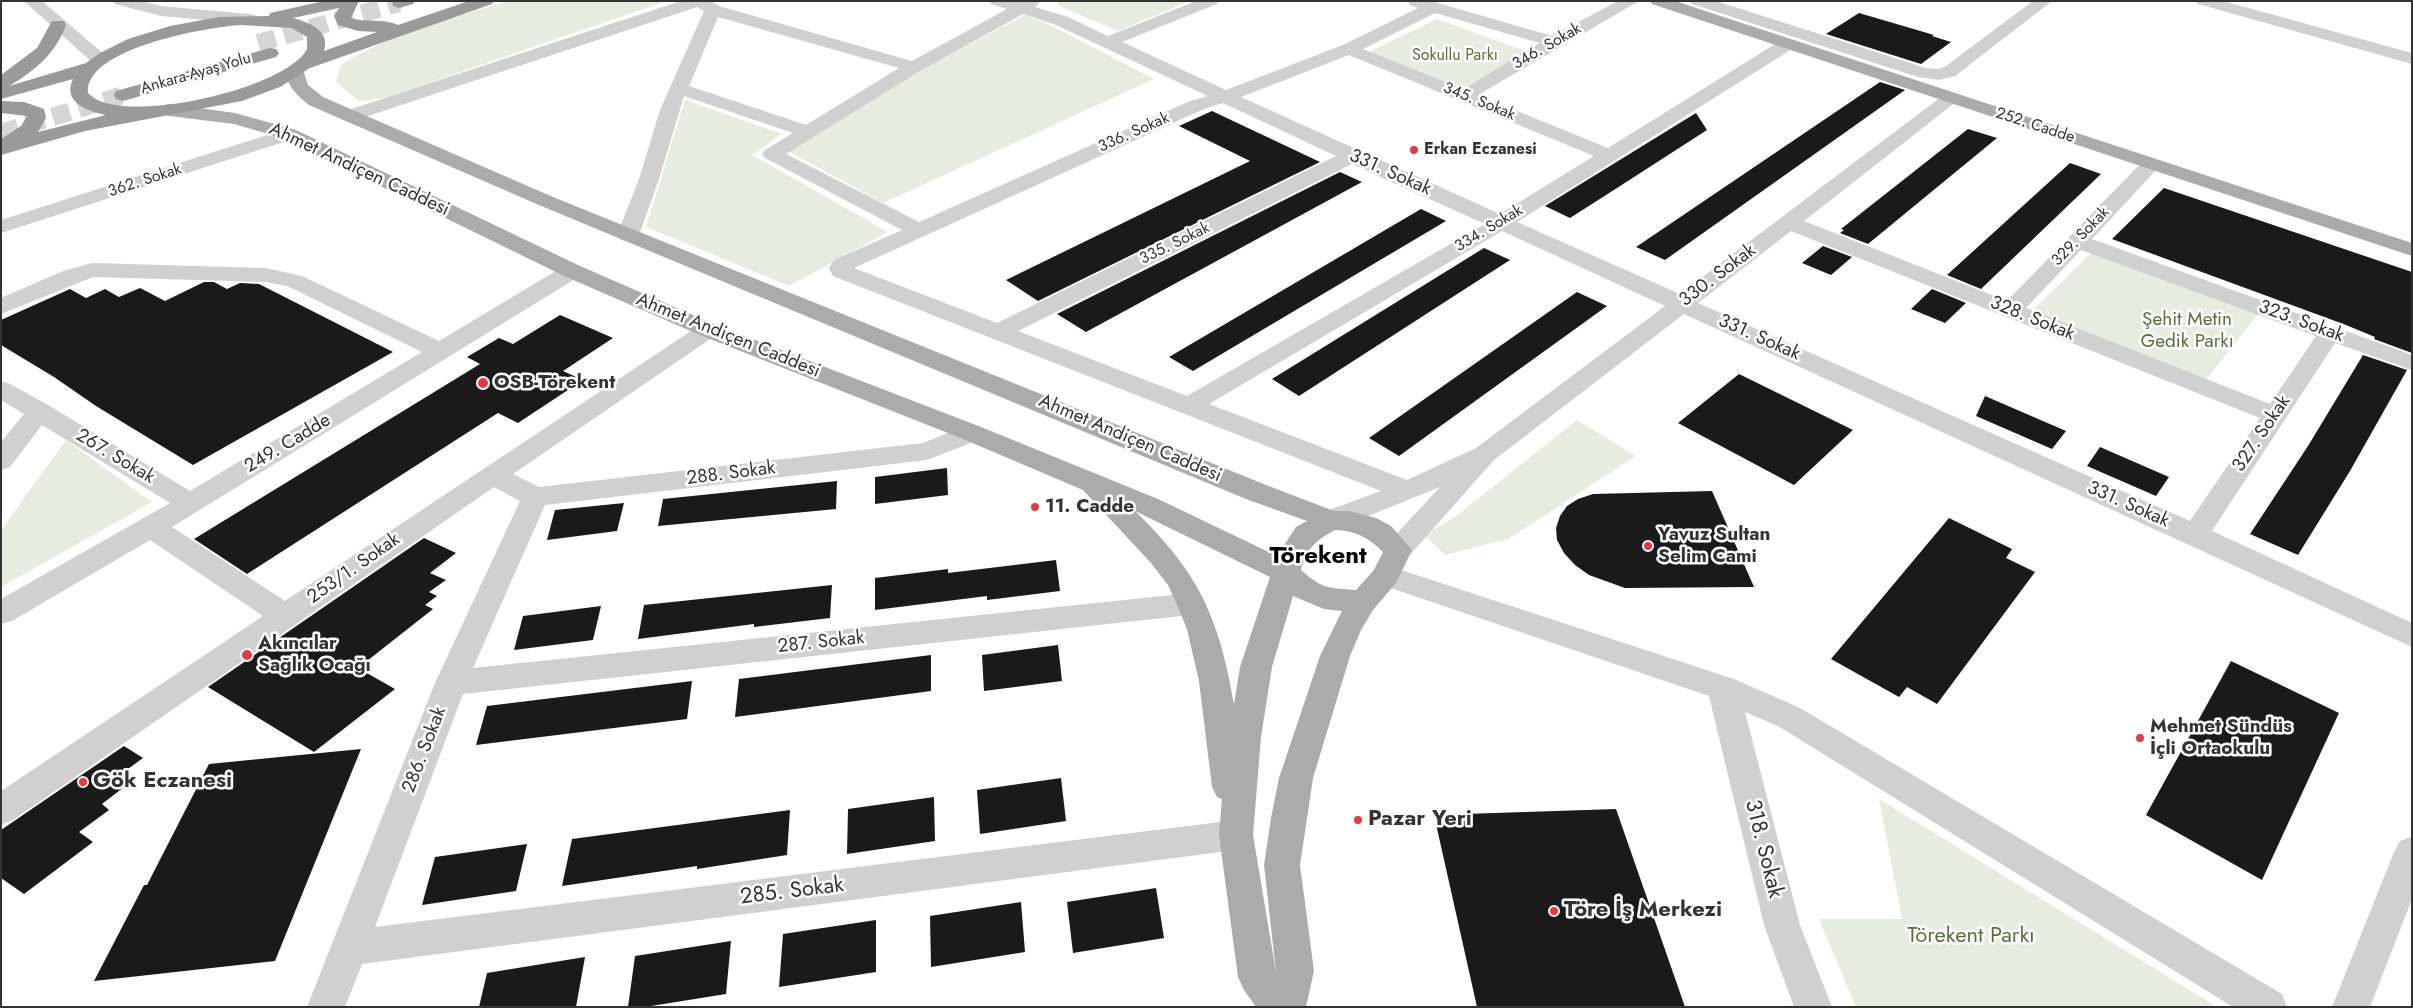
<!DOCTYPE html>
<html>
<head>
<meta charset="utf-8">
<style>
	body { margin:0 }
	#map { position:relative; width:2413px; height:1008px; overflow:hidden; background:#fff; font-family:Jost,sans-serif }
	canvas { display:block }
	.frame { position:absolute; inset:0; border:2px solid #333; pointer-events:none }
</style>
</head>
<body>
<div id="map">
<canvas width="2413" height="1008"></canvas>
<div class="frame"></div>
</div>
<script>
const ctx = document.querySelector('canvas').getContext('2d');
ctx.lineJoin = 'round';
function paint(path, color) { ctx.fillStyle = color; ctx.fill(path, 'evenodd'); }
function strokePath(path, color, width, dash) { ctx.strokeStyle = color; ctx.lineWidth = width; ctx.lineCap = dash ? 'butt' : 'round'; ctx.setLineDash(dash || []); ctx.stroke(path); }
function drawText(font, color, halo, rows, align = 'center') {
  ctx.font = font + ' Jost,sans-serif'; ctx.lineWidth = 5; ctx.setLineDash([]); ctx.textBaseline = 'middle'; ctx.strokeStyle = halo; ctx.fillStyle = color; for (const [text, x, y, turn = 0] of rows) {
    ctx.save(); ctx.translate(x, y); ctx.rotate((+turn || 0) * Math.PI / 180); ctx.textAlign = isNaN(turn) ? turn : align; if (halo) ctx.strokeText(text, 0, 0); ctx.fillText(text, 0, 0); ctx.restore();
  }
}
const green = new Path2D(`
	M508 1H667L385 98 359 101 336 82 341 65C392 33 450 19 508 1Z
	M1058 1H1190L1118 31 1057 5Z
	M1025 15 1048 24 1154 79 883 203 788 151 928 66Z
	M1437 19 1528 52 1461 89 1369 52Z
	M685 100 782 134 752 155 888 232 789 286 646 227Z
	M2092 252 2258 314 2205 381 2032 311Z
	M1577 420 1636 456 1508 539 1445 555 1424 535 1455 517Z
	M66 440 152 502 1 587V530Z
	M1879 799 2217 1007H1856L1819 919H1902Z`);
const building = new Path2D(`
	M1859 13 1934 35 1932 36 1951 42 1921 64 1826 34Z
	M1880 82 1905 90 1665 260 1636 247Z
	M1212 111 1320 162 1038 301 1006 280 1250 161 1179 126Z
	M1696 113 1707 130 1617 188 1570 218 1545 206Z
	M1968 129 1997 138 1868 244 1840 233 1844 230 1841 229Z
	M2070 163 2101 174 1981 289 1947 275Z
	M1340 172 1362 182 1086 332 1057 314Z
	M2164 188 2412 272V353L2374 339 2375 337 2346 325 2112 239Z
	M1421 209 1446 221 1193 371 1169 357Z
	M1823 246 1852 257 1831 275 1802 263Z
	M1484 248 1510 260 1299 396 1272 379Z
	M204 282H214L227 289 240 283 259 284 393 352 193 465 96 406 54 377 1 345V320L70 289 86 298 105 289 119 297 140 288 165 301Z
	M1932 289 1966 303 1945 323 1911 309Z
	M1577 292 1607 306 1399 456 1369 438Z
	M560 315 613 338 563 371 583 380 518 423 498 413 247 574 194 539 480 364 467 357 499 338 513 344Z
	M2363 355 2407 370 2350 471 2298 555 2250 534 2308 446Z
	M1739 374 1853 430 1794 485 1678 423Z
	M1985 396 2066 431 2052 449 1976 416Z
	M2100 447 2169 477 2156 496 2087 466Z
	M947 468 948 495 875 504V477Z
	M837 481 836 509 658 526 663 499Z
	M1712 491 1754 587 1625 588 1589 575 1575 565 1564 553 1557 540 1556 528 1560 516 1567 506 1578 499 1593 494Z
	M624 503 617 531 547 540 555 510Z
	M1949 518 2012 549 2006 558 2035 572 1937 704 1907 687 1899 697 1831 659Z
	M424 538 456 553 430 573 446 580 429 592 437 596 425 605 433 609 358 668 395 689 314 752 208 687Z
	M1056 560 1060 591 987 600V596L875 610V578L948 569V573Z
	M832 585 830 618 754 627V624L638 639 644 605Z
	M601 606 593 640 514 650 523 616Z
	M1058 645 1062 681 984 691 982 655Z
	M931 655V691L735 717 739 679Z
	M2231 661 2339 713 2262 880 2146 815Z
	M692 681 687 719 476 745 487 706Z
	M124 746 143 758 117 777 128 784 102 804 109 810 79 832 93 842 24 894 1 878V830Z
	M361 749 275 961 94 981 144 885H147L209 764Z
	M1061 778 1066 821 980 834 977 790Z
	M934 797 935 841 847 854 848 809Z
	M1616 809 1685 1007H1477L1434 815Z
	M790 810 787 855 697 869V866L562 886 572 839Z
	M527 844 516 891 422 905 435 857Z
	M1156 888 1164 938 1073 953 1067 902Z
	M1021 902 1025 952 931 967 930 916Z
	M876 920V972L779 987 783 934Z
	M731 941 726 994 645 1007H628L635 956Z
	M585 957 576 1007H479L487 973Z`);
const highwayTunnel = new Path2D(`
	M258 43 399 3
	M1 133 123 95`);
const minor = new Path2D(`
	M24 1H42L106 56 109 60 106 64H94Z
	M113 1H142L161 6 249 14 255 15 257 19 255 23 249 24 161 16 115 4Z
	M681 1H711L719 6 912 61 1007 9 991 4 989 1H1038L1039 3 1035 7 1068 17 1108 36 1196 1H1219L1217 4 1122 42 1226 90 1343 45 1418 8 1410 5 1408 1H1431L1552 36 1618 1H1639L1478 95 1608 148 1780 41H1792L1795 45 1792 49 1517 222 1680 294 1945 94H1959L1961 98 1804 221 2007 301 2144 160 2151 158 2158 160 2161 164 2158 168 2092 239 2412 355V370L2335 343 2212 531 2412 623V647L1684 314 1494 460 1408 557 1398 560 1388 557 1384 550 1388 543 1440 487 1341 527 1331 530 1321 527 1317 520 1321 513 1381 491 833 276 829 268 834 260 902 230 765 158 762 154 765 150 793 133 684 96 659 179 639 235 636 240 628 241 620 240 617 235 639 179 660 110 704 11 697 7 356 120H342L340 116 342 112ZM1435 13 1540 43 1463 89 1363 49ZM1023 14 1056 25 1208 96 1190 101 919 222 786 154 920 71ZM718 17 899 68 806 125 689 86ZM1349 55 1594 156 1500 214 1241 97ZM1223 103 1336 156 997 323 854 268 1204 109ZM1352 164 1485 224 1187 396 1018 331ZM1502 231 1665 306 1476 448 1407 480 1209 404ZM1791 231 2260 418 2190 521 1698 303ZM2081 250 2316 336 2270 404 2026 308Z
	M1690 1H1716L1926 68 1939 69 1946 66 2033 1H2052L1955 76 1939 80 1918 77 1692 4Z
	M2196 1H2223L2412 53V64L2198 4Z
	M289 128 296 130 299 134 296 138 1 233V220Z
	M92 263 266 268 302 276 439 341 564 266 572 264 580 266 583 271 580 276 172 527 285 601 700 325 708 323 716 325 720 330 716 335 513 474 539 487 923 443 963 427 972 425 981 427 985 433 981 439 927 460 545 505 473 668 1191 593 1202 596 1206 604 1202 612 1191 615 463 694 375 927 1236 820 1248 824 1253 835 1248 846 1236 850 362 964 345 1007H307L435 683 520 501 494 487 13 820 1 825V791L263 616 150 540 12 621 1 624V599L170 503 42 425 10 467 1 470V442L24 414 1 400V381L10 384 48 405 190 491 422 352 287 286 266 282 93 277 1 314V298L63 271Z
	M1386 565 1734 679 1800 708 2282 994 2287 1007H2233L1778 726 1745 712 1800 925 1832 1007H1794L1764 925 1709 696 1376 583 1371 576 1376 569Z
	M2412 837V899L2370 1007H2332L2394 852 2400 841Z`);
const major = new Path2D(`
	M1650 1H1675L2412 243V256L1652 4Z
	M296 65 302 66 308 85 323 97 553 197 1266 485 1334 511H1349L1376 518 1391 526 1412 550 1396 583 1373 610 1361 630 1350 656 1313 778 1300 865 1314 971 1306 1007H1256L1244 990 1238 977 1219 835 1222 799 1217 797 1212 787 1199 681 1187 629 1177 605 1168 585 1151 563 1083 490 963 439 700 335 564 276 282 138 234 124 169 116 162 114 160 110 162 106 169 104 235 113 296 130 580 266 716 325 981 427 1158 499 1277 556 1296 527 1307 521 1246 499 539 205 309 105C299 97 280 81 290 66ZM1135 511 1270 577 1240 667 1234 704C1219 617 1199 573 1135 511ZM1335 530C1356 531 1368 537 1383 552L1374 570 1356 590C1329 588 1322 589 1301 570 1308 547 1315 541 1335 530ZM1293 596 1324 609 1342 611 1320 656 1279 778 1271 818 1264 865 1276 972 1253 835 1261 737 1272 667Z`);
const highway = new Path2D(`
	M324 1H359L351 18C366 23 384 18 398 25L469 1H494L492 4 310 68 280 87 242 101 85 131 1 155V139L21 126 27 116 1 113V101L24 102 44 109 46 118 38 132 106 115C87 111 62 102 73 79L1 99V75L37 48 52 21H64L66 25C56 53 35 71 9 86L86 63 100 53 128 39 170 26 219 17 269 16 270 13ZM339 8 334 16 338 25 358 31 377 32 324 51C331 30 308 22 293 18ZM241 25 292 28 307 37V49C287 89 118 128 88 93 84 48 208 27 241 25Z
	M392 1H415L413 4 399 8 393 6Z
	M270 48 276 49 279 53 276 57 123 101 116 99 114 95 116 91Z`);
const markers = [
	[1414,150,5,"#e63946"],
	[483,383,6,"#e63946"],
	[1035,507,5,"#e63946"],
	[1648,546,5,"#e63946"],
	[247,655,6,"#e63946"],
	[2140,738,5,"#e63946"],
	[83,782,5,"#e63946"],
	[1358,820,5,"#e63946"],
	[1554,911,5,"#e63946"]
];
const farStreetnames = [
	["346. Sokak",1547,47,-30],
	["Ankara-Ayaş Yolu",196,74,-16],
	["345. Sokak",1479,102,22],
	["252. Cadde",2035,126,18],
	["336. Sokak",1134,133,-24],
	["362. Sokak",145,181,-18],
	["334. Sokak",1489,229,-31],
	["329. Sokak",2081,237,-46],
	["335. Sokak",1175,244,-26]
];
const farParknames = [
	["Sokullu Parkı",1455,56]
];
const farPoinames = [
	["Erkan Eczanesi",1424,150]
];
const streetNames = [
	["Ahmet Andiçen Caddesi",359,170,25],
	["331. Sokak",1390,173,24],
	["330. Sokak",1718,276,-37],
	["328. Sokak",2032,319,22],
	["323. Sokak",2301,322,20],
	["Ahmet Andiçen Caddesi",728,336,22],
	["331. Sokak",1759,338,24],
	["327. Sokak",2262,434,-56],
	["Ahmet Andiçen Caddesi",1130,439,23],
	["249. Cadde",288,444,-31],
	["267. Sokak",115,457,31],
	["288. Sokak",731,474,-7],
	["331. Sokak",2128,505,24],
	["253/1. Sokak",354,569,-35],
	["287. Sokak",821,643,-6],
	["286. Sokak",425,750,-69]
];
const parkNames = [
	["Şehit Metin",2187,320],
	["Gedik Parkı",2187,342]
];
const poiNames = [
	["OSB-Törekent",494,383],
	["11. Cadde",1045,507],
	["Yavuz Sultan",1658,535],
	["Selim Cami",1658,557],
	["Akıncılar",258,644],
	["Sağlık Ocağı",258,666],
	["Mehmet Sündüs",2150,727],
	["İçli Ortaokulu",2150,749]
];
const nearPoinames = [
	["Gök Eczanesi",93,782],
	["Pazar Yeri",1368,820],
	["Töre İş Merkezi",1564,911]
];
const nearStreetnames = [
	["318. Sokak",1763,849,76],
	["285. Sokak",792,892,-7]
];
const nearParknames = [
	["Törekent Parkı",1971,937]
];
const districtNames = [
	["Törekent",1318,557]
];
paint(green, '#e6ecdf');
paint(building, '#1a1a1a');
strokePath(highwayTunnel, '#d6d6d6', 18, [18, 9]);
paint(minor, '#d0d0d0');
paint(major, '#ababab');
paint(highway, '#9a9a9a');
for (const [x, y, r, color] of markers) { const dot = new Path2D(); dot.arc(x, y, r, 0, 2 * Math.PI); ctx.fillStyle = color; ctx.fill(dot); strokePath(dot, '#fff', 2); }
drawText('16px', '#333', '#fff', farStreetnames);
drawText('16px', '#56703f', '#fff', farParknames);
drawText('bold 16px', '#333', '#fff', farPoinames, 'left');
drawText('19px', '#333', '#fff', streetNames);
drawText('19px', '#56703f', '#fff', parkNames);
drawText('bold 19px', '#333', '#fff', poiNames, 'left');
drawText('bold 22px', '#333', '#fff', nearPoinames, 'left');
drawText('22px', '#333', '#fff', nearStreetnames);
drawText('22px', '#56703f', '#fff', nearParknames);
drawText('bold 24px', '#000', '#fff', districtNames);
</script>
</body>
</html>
